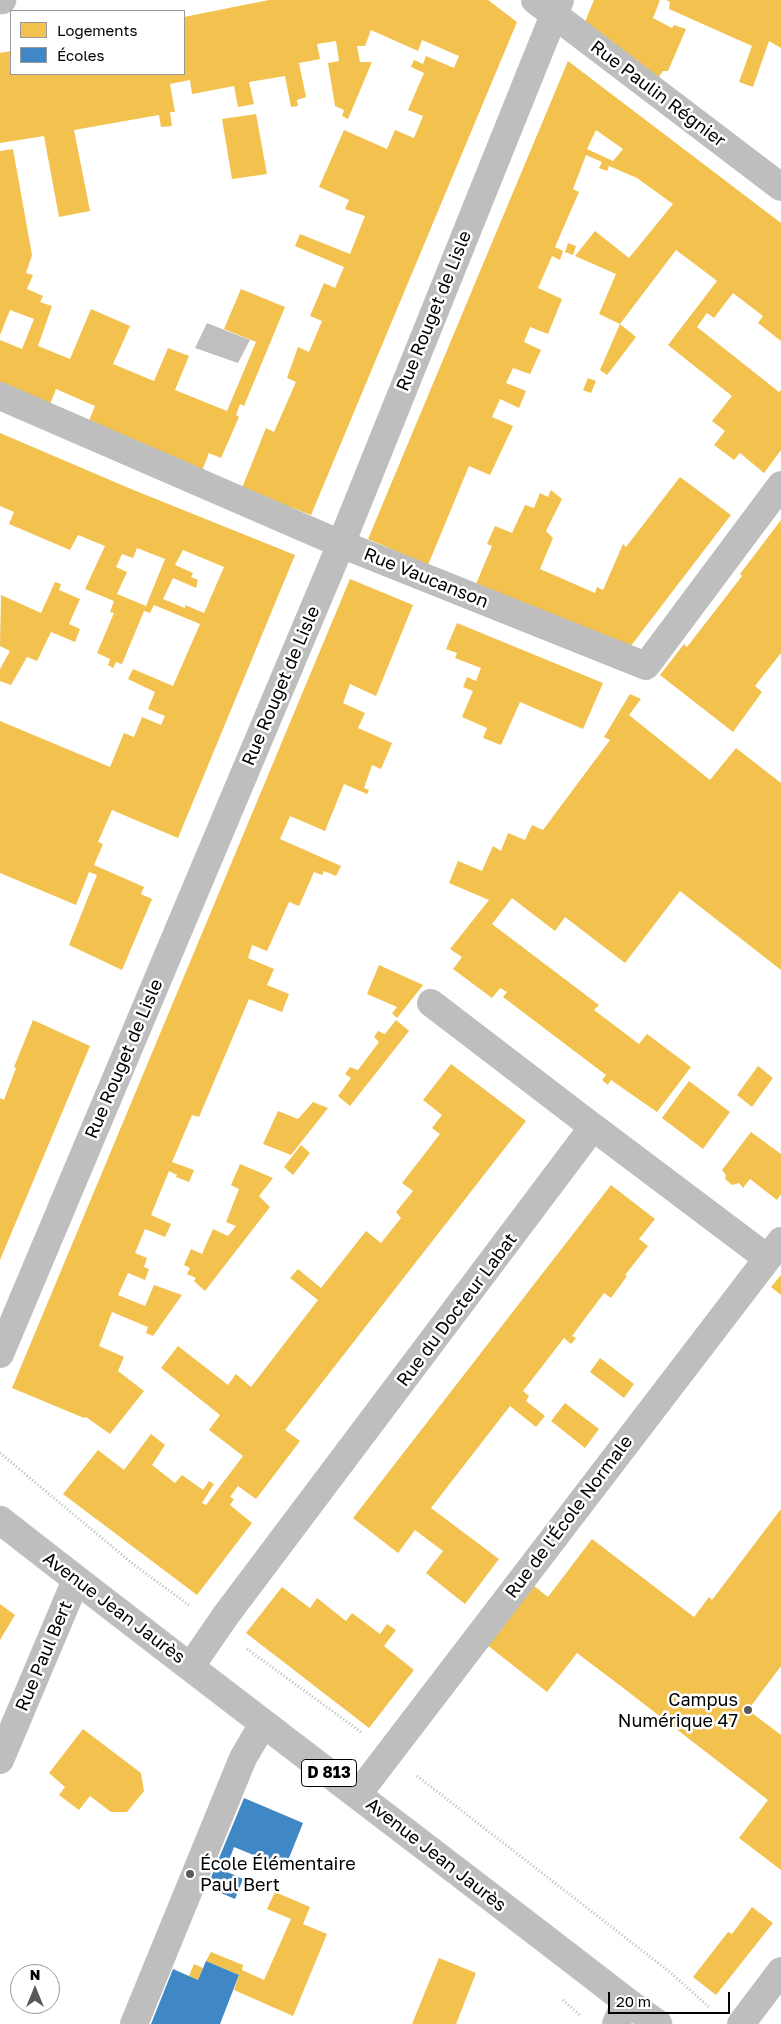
<!DOCTYPE html>
<html>
<head>
<meta charset="utf-8">
<style>
	body { margin:0 }
	#map { position:relative; width:781px; height:2024px; overflow:hidden; background:#fff; font-family:"Golos Text",sans-serif }
	canvas { display:block }
	.legend { position:absolute; left:10px; top:10px; width:175px; height:65px; box-sizing:border-box; background:#fff; border:1px solid #999; margin:0; padding:6px 9px; list-style:none; font-size:15px; color:#000 }
	.legend li { display:flex; align-items:center; gap:10px; height:25px }
	.legend b { width:25px; border:1px solid #999 }
	.north { position:absolute; left:10px; top:1964px; width:50px; height:50px; box-sizing:border-box; background:#fff; border:1px solid #999; border-radius:50%; rotate:0deg; font-size:14px; font-weight:700; line-height:20px; text-align:center; color:#000 }
	.north::after { content:''; display:block; margin:auto; width:18px; height:22px; background:#595959; clip-path:polygon(50% 0,100% 100%,50% 72%,0 100%) }
	.scale { position:absolute; left:608px; top:1992px; width:122px; height:22px; box-sizing:border-box; border:2px solid #000; border-top:0; padding-left:6px; font-size:15px; line-height:18px; white-space:nowrap; color:#000; -webkit-text-stroke:4px #fff; paint-order:stroke }
</style>
</head>
<body>
<div id="map">
<canvas width="781" height="2024"></canvas>
<ul class="legend">
<li><b style="height:14px;background:#f2c14e"></b>Logements</li>
<li><b style="height:14px;background:#3f88c5"></b>Écoles</li>
</ul>
<div class="north">N</div>
<div class="scale">20 m</div>
</div>
<script>
const ctx = document.querySelector('canvas').getContext('2d');
ctx.lineJoin = 'round';
function paint(path, color) { ctx.fillStyle = color; ctx.fill(path, 'evenodd'); }
function strokePath(path, color, width, dash) { ctx.strokeStyle = color; ctx.lineWidth = width; ctx.lineCap = dash ? 'butt' : 'round'; ctx.setLineDash(dash || []); ctx.stroke(path); }
function drawText(font, color, halo, rows, align = 'center') {
  ctx.font = font + ' "Golos Text",sans-serif'; ctx.lineWidth = 5; ctx.setLineDash([]); ctx.textBaseline = 'middle'; ctx.strokeStyle = halo; ctx.fillStyle = color; for (const [text, x, y, turn = 0] of rows) {
    ctx.save(); ctx.translate(x, y); ctx.rotate((+turn || 0) * Math.PI / 180); ctx.textAlign = isNaN(turn) ? turn : align; if (halo) ctx.strokeText(text, 0, 0); ctx.fillText(text, 0, 0); ctx.restore();
  }
}
const water = new Path2D(`
	M207 323 250 340 238 363 195 348Z`);
const homes = new Path2D(`
	M269 0H488L517 22 311 515 242 488 266 428 274 432 296 382 287 378 298 347 309 352 322 321 310 316 324 283 335 288 344 267 295 246 300 234 350 254 365 216 345 209 349 200 319 187 344 130 387 149 395 130 414 138 423 116 408 110 424 73 411 67 414 60 423 64 426 56 454 68 459 56 422 40 418 51 371 30 365 46H357L360 62H372L348 119 342 116 344 110 335 106 328 63 339 61 336 41 317 44 320 59 299 63 306 97 297 100 298 106 291 107 285 76 249 82 254 104 238 107 234 86 192 94 190 80 170 84 175 112H170L172 126 161 127 159 115 74 130 90 211 59 217 44 136 0 143V53L11 51V74H184V17Z
	M594 0H660L653 18 672 28 674 25 686 29 668 71H663L658 78 585 22Z
	M666 0H781V48L769 41 753 87 739 82 752 46 669 9 670 2Z
	M568 61 781 223V341L758 323 763 316 733 293 714 318 707 313 697 327 779 392 781 390V450L764 473 740 453 734 460 714 445 725 431 712 421 732 396 668 345 717 281 712 277 676 250 620 324 599 314 616 274 575 256 595 231 629 258 673 204 637 178 609 166 607 171 599 168 602 162 586 155 573 189 579 192 555 247 563 251 560 260 552 256 538 288 562 299 548 334 530 327 524 342 541 350 530 374 513 368 506 383 526 391 519 408 500 399 492 417 513 426 490 475 469 466 428 565 368 539ZM596 130 623 149 613 161 587 149Z
	M256 114 267 174 232 179 222 119Z
	M13 149 32 255 26 273 33 275 27 289 43 296 40 302 52 306 38 346 70 359 91 309 130 326 113 364 154 381 168 348 189 356 175 390 227 411 256 342 224 329 241 289 285 307 244 406 240 404 236 415 239 417 221 458 209 453 202 471 88 423 95 406 56 389 49 407 0 387V340L22 349 34 319 10 310 0 335V151Z
	M568 243 576 246 573 255 565 252Z
	M620 324 636 337 607 375 600 370Z
	M588 378 596 381 591 393 583 390Z
	M0 433 131 489 295 555 178 838 112 810 98 842 103 844 94 865 144 887 141 894 152 899 122 970 69 945 97 875 89 872 76 905 0 873V721L110 767 124 733 134 737 142 717 161 725 165 716 148 709 155 692 128 679 133 669 173 686 200 624 154 605 150 613 144 611 122 664 116 662 113 668 108 665 110 659 97 653 114 613 110 612 114 601 85 589 105 546 78 535 70 550 9 524 14 512 0 506ZM137 548 165 559 146 606 117 594 127 572 116 567 122 554 133 558ZM183 550 224 567 204 613 185 605V608L163 599 173 578 196 588 198 580 191 577 193 573 175 565Z
	M680 477 731 515 630 647 476 584 492 546 487 544 495 526 512 533 525 505 534 508 540 493 548 497 551 490 562 499 546 531 553 538 540 569 595 593 597 587 603 590 623 544 626 547Z
	M781 520V653L755 686 762 692 733 732 660 675 684 644 687 647 742 576 740 574Z
	M350 579 413 605 376 696 350 684 343 703 365 713 358 728 392 743 381 769 372 765 364 788 369 790 367 794 344 784 325 831 290 816 280 839 341 866 336 876 324 871 322 875 314 872 299 906 289 902 267 951 252 945 248 958 274 969 267 985 289 994 282 1012 249 999 199 1117 192 1115 172 1162 194 1170 189 1182 176 1177 177 1175 169 1171 151 1215 171 1224 165 1237 145 1229 135 1253 147 1258 144 1267 149 1269 145 1280 128 1273 118 1295 145 1306 154 1285 182 1295 153 1336 146 1333 148 1327 112 1312 99 1346 124 1357 118 1371 144 1391 110 1434 86 1417 84 1418 12 1388Z
	M55 582 61 584 59 590 80 599 69 624 80 629 75 642 51 632 37 661 27 657 11 685 0 681V669L10 651 0 646 1 595 41 613Z
	M457 623 603 683 583 729 520 702 501 745 483 738 487 728 462 717 473 691 463 687 467 677 476 681 481 668 455 658 457 653 446 649Z
	M630 694 641 699 629 715 710 780 736 748 781 783V970L680 891 625 963 565 917 555 931 512 898 492 924 599 1005 594 1010 639 1044 647 1034 691 1067 657 1112 611 1080 608 1085 602 1080 606 1075 503 997 507 992 500 988 492 998 453 969 462 957 450 949 489 900 449 883 458 861 482 871 493 846 501 851 508 833 525 840 532 825 543 830 610 740 604 737Z
	M379 965 423 985 397 1018 392 1013 397 1007 367 994Z
	M33 1020 90 1046 0 1260V1098L4 1100 16 1068 14 1067Z
	M396 1020 409 1031 350 1106 338 1096 351 1078 345 1074 350 1067 358 1070 379 1042 374 1037 378 1031 385 1034Z
	M451 1064 526 1121 285 1430 300 1441 256 1499 238 1486 230 1497 234 1499 230 1505 252 1523 197 1595 63 1494 98 1450 124 1470 151 1434 165 1445 152 1465 175 1483 182 1475 203 1490 209 1481 214 1484 202 1503 206 1505 243 1456 209 1430 220 1415 161 1368 178 1346 228 1385 236 1374 251 1387 318 1300 290 1278 298 1269 321 1288 366 1231 381 1243 401 1218 396 1212 413 1191 402 1183 440 1134 432 1128 442 1115 423 1100Z
	M758 1066 773 1078 752 1107 737 1095Z
	M689 1081 730 1112 703 1149 662 1118Z
	M313 1102 328 1108 291 1155 263 1144 278 1111 298 1119Z
	M751 1132 781 1154V1194L777 1200 750 1179 743 1188 739 1183 732 1185 725 1179 726 1175 722 1170Z
	M301 1145 310 1153 293 1175 284 1167Z
	M240 1164 273 1178 259 1196 270 1207 205 1291 194 1281 196 1278 187 1274 190 1268 184 1265 191 1249 202 1254 213 1229 228 1236 236 1226 226 1222 239 1189 231 1185Z
	M611 1185 655 1219 639 1239 648 1246 625 1275 627 1276 611 1298 604 1293 572 1336 576 1338 571 1344 564 1338 523 1391 529 1396 526 1401 545 1416 536 1427 510 1406 431 1508 499 1559 465 1604 426 1573 443 1551 415 1530 398 1553 353 1518Z
	M781 1275V1295L771 1287Z
	M600 1358 634 1384 624 1398 590 1372Z
	M565 1403 599 1429 585 1448 551 1421Z
	M781 1509V1666L748 1710 781 1735V1870L739 1838 768 1800 622 1687 577 1653 547 1692 487 1645 533 1585 548 1597 592 1539 694 1617 709 1597 712 1600Z
	M282 1587 310 1608 317 1598 346 1621 352 1613 380 1634 387 1624 396 1630 384 1646 414 1670 369 1728 246 1633Z
	M0 1604 15 1615 0 1640Z
	M83 1729 141 1773 144 1791 127 1812H111L90 1796 79 1810 59 1795 65 1787 49 1773Z
	M275 1892 310 1907 303 1924 327 1934 293 2016 234 1990 239 1975 206 1961 211 1952 243 1965 242 1970 264 1980 291 1919 267 1909Z
	M752 1907 773 1923 716 1995 693 1977 728 1932 732 1934Z
	M439 1958 476 1973 456 2024H412Z
	M194 1964 203 1968 198 1980 189 1976Z`);
const schools = new Path2D(`
	M244 1798 303 1823 285 1868 234 1847 225 1871 243 1879 235 1899 207 1887Z
	M206 1961 239 1975 220 2024H151L173 1969 198 1980Z`);
const path = new Path2D(`
	M0 1453 133 1564 190 1606
	M247 1649 361 1732
	M417 1776 671 1973 710 2008
	M563 2000 581 2016`);
const minor = new Path2D(`
	M535 0 781 187
	M0 396 341 544 646 666 781 485
	M431 1003 593 1127
	M0 1354 341 544 560 0
	M191 1666 226 1615 593 1127 767 1258
	M0 1760 76 1580
	M358 1794 781 1241
	M134 2024 243 1758 263 1724
	M616 2024 626 2001
	M741 2024 781 1971`);
const major = new Path2D(`
	M0 0H2
	M0 1520C207 1682 418 1840 626 2001L658 2024`);
const markers = [
	[748,1710,5,"#595959"],
	[190,1874,5,"#595959"]
];
const shields = [
	[329,1773,55]
];
const shieldNames = [
	["D 813",329,1773]
];
const streetNames = [
	["Rue Paulin Régnier",658,94,37],
	["Rue Rouget de Lisle",434,311,-68],
	["Rue Vaucanson",426,578,22],
	["Rue Rouget de Lisle",281,686,-67],
	["Rue Rouget de Lisle",124,1059,-67],
	["Rue du Docteur Labat",457,1310,-53],
	["Rue de l'École Normale",569,1517,-53],
	["Avenue Jean Jaurès",114,1608,37],
	["Rue Paul Bert",44,1656,-67],
	["Avenue Jean Jaurès",436,1855,38]
];
const poiNames = [
	["Campus",738,1700],
	["Numérique 47",738,1721],
	["École Élémentaire",200,1864,"left"],
	["Paul Bert",200,1885,"left"]
];
paint(water, '#bfbfbf');
paint(homes, '#f2c14e');
paint(schools, '#3f88c5');
strokePath(major, '#dbdbdb', 29);
strokePath(path, '#b9b9b9', 3, [1, 2.5]);
strokePath(minor, '#bebebe', 28);
strokePath(major, '#bebebe', 28);
for (const [x, y, r, color] of markers) { const dot = new Path2D(); dot.arc(x, y, r, 0, 2 * Math.PI); ctx.fillStyle = color; ctx.fill(dot); strokePath(dot, '#fff', 2); }
for (const [x, y, w] of shields) { const box = new Path2D(); box.roundRect(x - w / 2, y - 13.5, w, 27, 4); ctx.fillStyle = '#fff'; ctx.fill(box); strokePath(box, '#000', 1); }
drawText('bold 16px', '#000', null, shieldNames);
drawText('18px', '#000', '#fff', streetNames);
drawText('18px', '#000', '#fff', poiNames, 'right');
</script>
</body>
</html>
